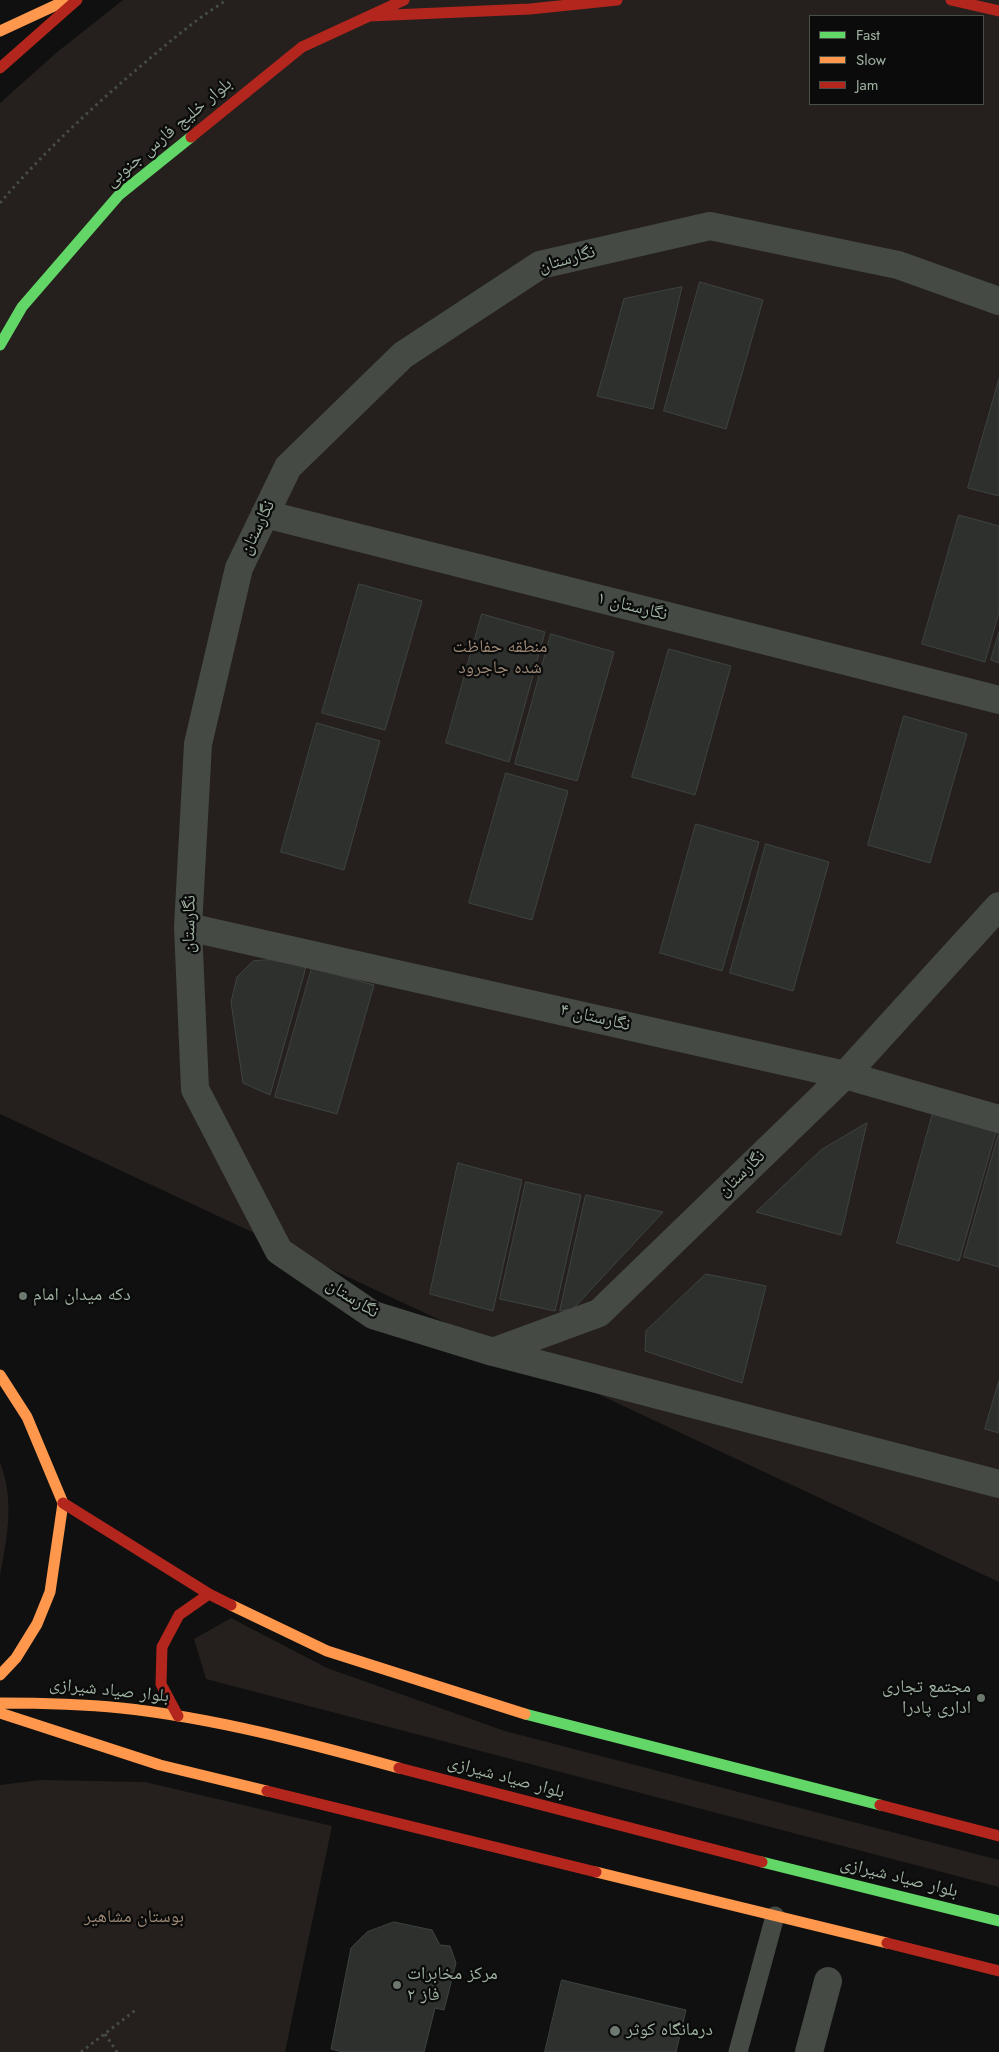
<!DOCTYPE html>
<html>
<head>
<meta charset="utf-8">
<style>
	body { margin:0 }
	#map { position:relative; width:999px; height:2052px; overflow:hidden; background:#0f100f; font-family:Jost,sans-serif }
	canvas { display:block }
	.legend { position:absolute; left:809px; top:15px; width:175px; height:90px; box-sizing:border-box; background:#0a0b0a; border:1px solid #464e46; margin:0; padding:6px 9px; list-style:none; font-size:15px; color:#9fb2a1 }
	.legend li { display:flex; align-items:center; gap:10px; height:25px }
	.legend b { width:25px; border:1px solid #464e46 }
</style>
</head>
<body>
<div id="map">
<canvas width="999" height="2052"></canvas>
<ul class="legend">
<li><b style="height:6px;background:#63d668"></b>Fast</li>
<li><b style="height:6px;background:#ff974d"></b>Slow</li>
<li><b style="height:6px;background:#b3261e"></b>Jam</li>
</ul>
</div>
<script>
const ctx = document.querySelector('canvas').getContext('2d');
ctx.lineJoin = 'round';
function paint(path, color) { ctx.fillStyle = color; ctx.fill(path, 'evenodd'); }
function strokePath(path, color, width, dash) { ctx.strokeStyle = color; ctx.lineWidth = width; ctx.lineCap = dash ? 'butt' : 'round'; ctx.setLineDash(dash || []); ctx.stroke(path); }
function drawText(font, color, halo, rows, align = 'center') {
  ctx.font = font + ' Jost,"Noto Naskh Arabic",sans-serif'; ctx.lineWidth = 4.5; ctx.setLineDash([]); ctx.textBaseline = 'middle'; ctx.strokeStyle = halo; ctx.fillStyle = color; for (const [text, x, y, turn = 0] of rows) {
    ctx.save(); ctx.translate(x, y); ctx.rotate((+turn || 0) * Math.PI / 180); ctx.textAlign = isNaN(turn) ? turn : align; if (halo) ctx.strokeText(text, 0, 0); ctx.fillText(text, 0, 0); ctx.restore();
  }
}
const green = new Path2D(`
	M123 0H999V1582L0 1114V103L56 53ZM810 16H983V104H810Z
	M0 1463C15 1499 7 1538 0 1576Z
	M231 1618 327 1668 505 1731 999 1860V1887L206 1679 194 1639Z
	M40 1780 145 1782 332 1826 285 2052H0V1785Z`);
const building = new Path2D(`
	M700 282 763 300 726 429 664 411Z
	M682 287 653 409 597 396 624 299Z
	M999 379V496L968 488Z
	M959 515 999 526V612L985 662 922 644Z
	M359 584 422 601 385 730 322 713Z
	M482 614 545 632 509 762 446 743Z
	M999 632V663L991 660Z
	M551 634 614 652 577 781 515 764Z
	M669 649 731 666 695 795 632 777Z
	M904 716 967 734 930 863 868 845Z
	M317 723 380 741 344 870 281 852Z
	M506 773 568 791 532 920 469 903Z
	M696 824 759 842 722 971 660 953Z
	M766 844 829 862 793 991 730 973Z
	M282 959 306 967 270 1095 243 1083 231 1002 237 977 253 961Z
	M312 968 374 985 337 1114 275 1097Z
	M933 1113 996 1132 959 1261 897 1243Z
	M867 1123 841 1235 756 1212 821 1150Z
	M999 1132V1267L964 1257Z
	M458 1163 522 1180 493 1311 430 1294Z
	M526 1182 581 1195 555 1311 500 1299Z
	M586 1195 663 1212 573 1309 560 1311Z
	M706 1274 766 1286 742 1383 645 1351 646 1331Z
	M999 1381V1433L985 1429Z
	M394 1922 432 1930 440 1945 450 1946 456 1963 444 2010 435 2008 424 2052H342L331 2049 351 1948 367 1932Z
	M562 1980 686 2010 676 2052H545Z`);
const path = new Path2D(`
	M0 203C41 155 88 111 136 70 166 45 194 20 227 0
	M105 2034 117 2052
	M81 2052 137 2009`);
const lane = new Path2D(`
	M738 2052 775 1916`);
const street = new Path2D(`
	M999 301 898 265 710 226 540 265 403 355 288 467 239 568 198 744 188 927 195 1089 279 1251 373 1315 493 1352 599 1313 845 1075 999 906
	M265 514 999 700
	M188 927 845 1075 999 1119
	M493 1352 999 1484
	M809 2052 828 1981`);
const fast = new Path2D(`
	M0 345 22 307 119 195 191 137
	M525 1714 880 1805
	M762 1862 999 1921`);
const slow = new Path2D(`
	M0 31 67 0
	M0 1375 27 1417 63 1503 50 1592 37 1624 16 1658 0 1675
	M231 1605 327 1651 525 1714
	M0 1703C41 1703 81 1704 121 1708 215 1718 308 1743 399 1768
	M0 1713 160 1765 267 1791
	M596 1872 887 1943`);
const jam = new Path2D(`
	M951 0 999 11
	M369 16 530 9 617 0
	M0 68 77 0
	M191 137 302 47 404 0
	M63 1503 209 1594 231 1605
	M178 1716 161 1684 162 1647 179 1615 209 1594
	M399 1768 762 1862
	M267 1791 596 1872
	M880 1805 999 1836
	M887 1943 999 1971`);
const markers = [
	[23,1296,5,"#6d796e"],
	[981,1698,5,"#6d796e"],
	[397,1985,5,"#6d796e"],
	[615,2031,6,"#6d796e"]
];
const streetNames = [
	["بلوار خلیج فارس جنوبی",169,133,-40],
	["نگارستان",567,260,-16],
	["نگارستان",258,528,-64],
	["نگارستان ۱",632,607,14],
	["نگارستان",190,924,-89],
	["نگارستان ۴",595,1018,13],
	["نگارستان",742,1174,-44],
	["نگارستان",352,1299,32],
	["بلوار صیاد شیرازی",109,1691,6],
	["بلوار صیاد شیرازی",506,1778,15],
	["بلوار صیاد شیرازی",899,1878,14]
];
const parkNames = [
	["منطقه حفاظت",500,648],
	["شده جاجرود",500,669],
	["بوستان مشاهیر",134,1918]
];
const poiNames = [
	["دکه میدان امام",33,1296],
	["مجتمع تجاری",971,1688,"right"],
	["اداری پادرا",971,1709,"right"],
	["مرکز مخابرات",407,1975],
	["فاز ۲",407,1996],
	["درمانگاه کوثر",626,2031]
];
paint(green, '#25201d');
paint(building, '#2e302e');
strokePath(building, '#3e443f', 1);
strokePath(path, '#464c47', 3, [2.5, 4]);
strokePath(lane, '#454a45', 19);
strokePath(street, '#454a45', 28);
strokePath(fast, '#63d668', 11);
strokePath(slow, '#ff974d', 11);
strokePath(jam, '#b3261e', 11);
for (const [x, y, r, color] of markers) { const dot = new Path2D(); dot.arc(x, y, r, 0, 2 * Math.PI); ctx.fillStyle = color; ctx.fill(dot); strokePath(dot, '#0a0b0a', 2); }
drawText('18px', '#9fb2a1', '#0a0b0a', streetNames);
drawText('18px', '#9d8875', '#0a0b0a', parkNames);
drawText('18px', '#9fb2a1', '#0a0b0a', poiNames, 'left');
</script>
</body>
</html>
